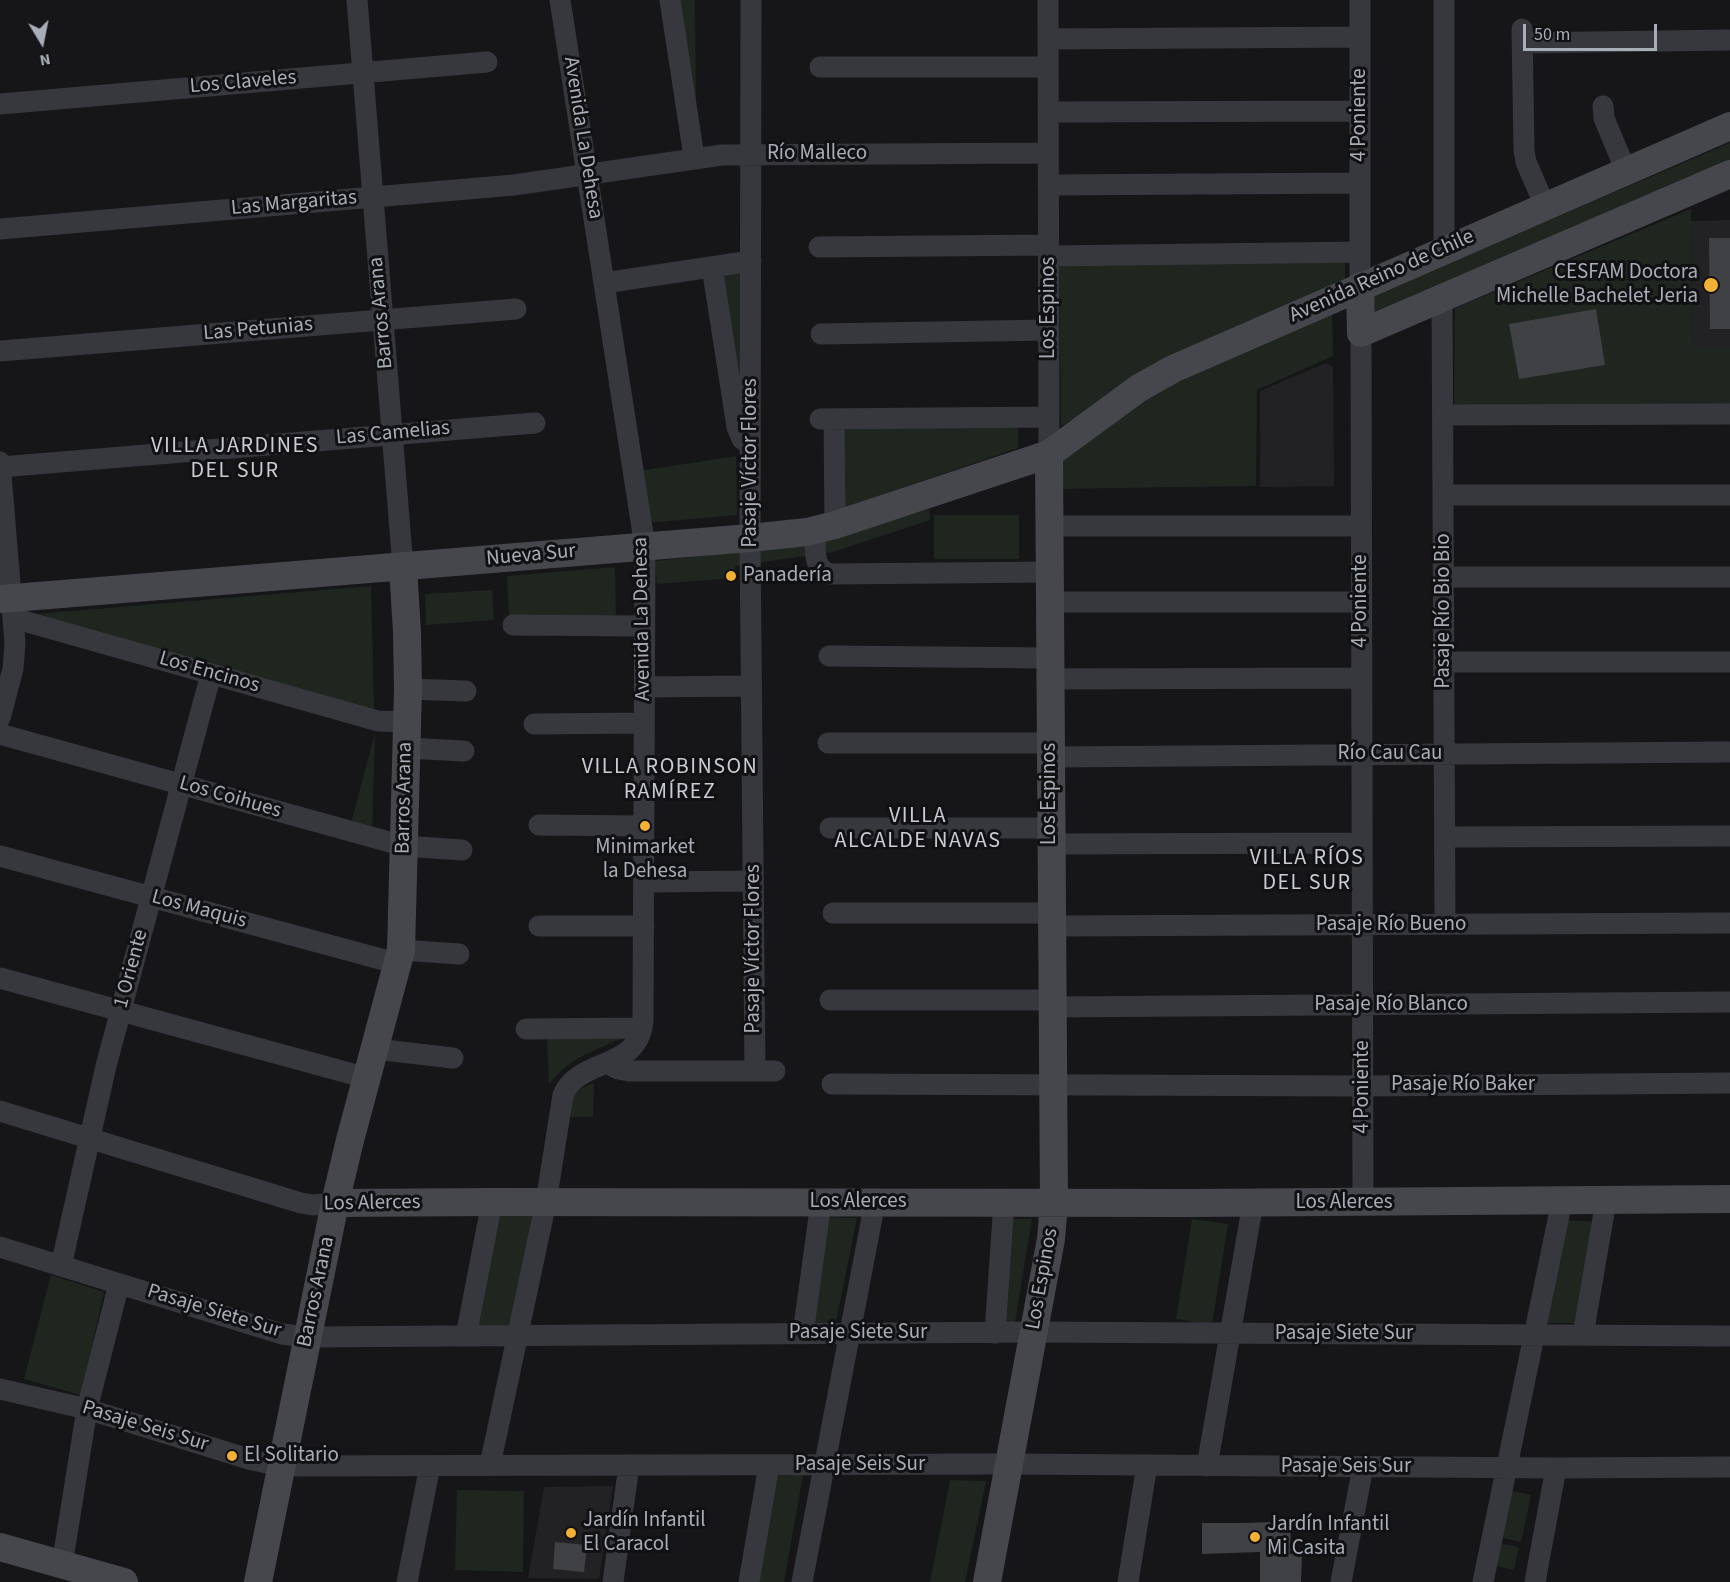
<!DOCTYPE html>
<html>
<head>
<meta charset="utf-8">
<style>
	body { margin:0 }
	#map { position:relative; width:1730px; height:1582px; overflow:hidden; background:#161618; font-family:"Source Sans 3",sans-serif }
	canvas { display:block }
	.north { position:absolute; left:12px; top:12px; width:60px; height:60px; -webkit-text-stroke:4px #111113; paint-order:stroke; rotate:170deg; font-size:16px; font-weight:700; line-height:24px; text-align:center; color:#a8adb8 }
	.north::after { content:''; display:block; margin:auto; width:21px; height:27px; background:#a8adb8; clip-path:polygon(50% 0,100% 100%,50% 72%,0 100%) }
	.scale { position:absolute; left:1523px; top:24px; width:134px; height:27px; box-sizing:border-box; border:3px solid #a8adb8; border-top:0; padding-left:8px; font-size:18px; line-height:21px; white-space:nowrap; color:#a8adb8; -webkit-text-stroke:4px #111113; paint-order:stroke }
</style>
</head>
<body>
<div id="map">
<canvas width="1730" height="1582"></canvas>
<div class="north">N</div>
<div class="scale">50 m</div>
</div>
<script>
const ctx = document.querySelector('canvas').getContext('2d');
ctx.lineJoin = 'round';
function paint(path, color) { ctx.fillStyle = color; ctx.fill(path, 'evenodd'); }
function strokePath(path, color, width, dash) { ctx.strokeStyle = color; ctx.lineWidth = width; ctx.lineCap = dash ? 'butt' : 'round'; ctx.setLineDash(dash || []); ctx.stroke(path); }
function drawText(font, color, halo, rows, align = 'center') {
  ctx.font = font + ' "Source Sans 3",sans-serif'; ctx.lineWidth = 6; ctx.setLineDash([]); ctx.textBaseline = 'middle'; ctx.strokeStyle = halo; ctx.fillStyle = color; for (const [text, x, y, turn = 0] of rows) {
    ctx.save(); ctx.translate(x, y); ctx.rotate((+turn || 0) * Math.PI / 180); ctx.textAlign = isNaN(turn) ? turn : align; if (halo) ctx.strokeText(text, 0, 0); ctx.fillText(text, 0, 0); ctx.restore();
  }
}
const built = new Path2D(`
	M1730 220V348L1692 349 1691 221Z
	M1326 363 1333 367 1334 486 1260 487V391Z
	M613 1486 599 1579 528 1578 544 1487Z`);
const green = new Path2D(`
	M679 0H695L696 113Z
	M1730 143V162L1373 317 1372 296Z
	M1691 209 1692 348H1730V404L1454 406 1455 308Z
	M1345 262V279L1061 426 1059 264Z
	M726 271 746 273 747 424 721 277Z
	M1332 310 1333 356 1257 390 1256 486 1050 489 1053 461 1125 407Z
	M1018 423V448L844 508 843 426Z
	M736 456 737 515 647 523 639 471Z
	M929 509 930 520 833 552 735 566V578L657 584 655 561 807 545Z
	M934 515H1019V559H934Z
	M615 567 616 617 509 618 507 576Z
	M371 586 374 711 24 615Z
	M492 590 494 620 426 625 425 594Z
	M375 733 372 833 350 827Z
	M624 1035 618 1040C590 1053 567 1059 549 1085L547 1038Z
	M594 1083 593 1117H566C568 1096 575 1090 594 1083Z
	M495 1215 537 1216 515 1327 473 1328Z
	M813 1217 857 1218 835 1326 793 1325Z
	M996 1219H1032L1015 1322 988 1323Z
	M1192 1219 1228 1224 1212 1325 1176 1319Z
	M1564 1220 1602 1222 1583 1323H1546Z
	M51 1275 104 1292 81 1395 24 1379Z
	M803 1475 784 1582H759L774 1476Z
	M950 1480 986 1481 965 1582H930Z
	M457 1490 524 1491 523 1572 455 1570Z
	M1508 1490 1531 1495 1521 1542 1498 1537Z
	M1497 1543 1519 1547 1514 1570 1492 1565Z`);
const building = new Path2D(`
	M1709 238H1730V329H1710Z
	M1596 309 1605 365 1519 379 1509 324Z
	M1272 1520 1291 1521 1290 1554H1302L1301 1582H1260V1552L1202 1554V1523H1244L1272 1522Z
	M555 1542 587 1545 584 1572 553 1569Z`);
const street = new Path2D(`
	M357 0 403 567
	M670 0 694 157
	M751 0 750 538 755 1071
	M1048 0 1049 454
	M1360 0V286
	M1522 29 1524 150 1526 162 1545 206
	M1048 39 1360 37
	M1523 43 1730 40
	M820 67H1048
	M0 104 487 62
	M1603 106 1604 118 1626 171
	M1048 112 1360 111
	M1048 185 1360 183
	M0 229 514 185 722 155 1048 153
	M819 247 1048 245
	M1444 250V0
	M1049 256 1360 252
	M712 267 737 427 742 439 748 443
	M604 283 751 261
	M1442 298 1445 924
	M1361 333 1363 1203
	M821 334 1049 330
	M0 351 516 309
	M1443 415 1730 414
	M820 419 1049 417
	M834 419 835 525
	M0 462 15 643 13 669 0 718
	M0 467 535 423
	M1443 495H1730
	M1049 526H1361
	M815 530C816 546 811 570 831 574L1050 572
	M1443 577H1730
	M1050 602H1361
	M13 618 378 721 406 722
	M513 625 645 626
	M829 656 1050 658
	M1444 662H1730
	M1050 679 1362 678
	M644 687 751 686
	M408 689 466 691
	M534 724 644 723
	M0 734 404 846 462 850
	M828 743H1050
	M405 748 464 751
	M1050 757 1730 752
	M539 825 644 826
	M830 828H1051
	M1445 837 1730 836
	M1051 844 1362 843
	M0 856 399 964
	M644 882 753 881
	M833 913H1051
	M539 926H644
	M1051 926 1730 923
	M401 950 459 954
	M0 978 367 1078
	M830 1000H1052
	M1052 1007 1730 1002
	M526 1029 642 1028
	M375 1049 453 1058
	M607 1063 618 1069 629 1071H775
	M832 1084 1363 1086 1730 1083
	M0 1111 301 1203 313 1205 335 1203
	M0 1247 282 1334 308 1337 1034 1332 1730 1336
	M61 1266 106 1066 211 674
	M995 1333 1004 1202
	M803 1334 821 1202
	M1583 1335 1606 1201
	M466 1336 492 1202
	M0 1389 87 1409 252 1460 282 1466 1009 1464 1556 1468 1730 1467
	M490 1465 546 1202 563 1095C580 1056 639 1072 643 1020L645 547 560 0
	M1207 1466 1253 1203
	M62 1565 87 1409 119 1284
	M407 1582 430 1466
	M613 1582 629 1465
	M749 1582 769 1465
	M802 1582 875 1202
	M1128 1582 1147 1465
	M1341 1582 1363 1467
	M1483 1582 1562 1201
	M1535 1582 1556 1468`);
const secondary = new Path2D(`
	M1360 286 1361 333 1730 174
	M0 599 750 538 807 532 835 525 1049 454 1139 388 1173 369 1730 126
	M335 1203 492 1202 1192 1203 1730 1199
	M0 1547 124 1582
	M258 1582 335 1203 350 1140 401 950 408 689 407 632 403 567
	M987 1582 1051 1239 1054 1203 1049 454`);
const markers = [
	[1711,285,8,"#f2b134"],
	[731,576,6,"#f2b134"],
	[645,826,6,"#f2b134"],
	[232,1456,6,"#f2b134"],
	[571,1533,6,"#f2b134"],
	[1255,1537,6,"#f2b134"]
];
const streetNames = [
	["Los Claveles",243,83,-5],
	["4 Poniente",1360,115,-90],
	["Avenida La Dehesa",582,138,81],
	["Río Malleco",817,154],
	["Las Margaritas",294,204,-5],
	["Avenida Reino de Chile",1382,277,-24],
	["Los Espinos",1049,308,-90],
	["Barros Arana",382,313,-95],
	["Las Petunias",258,330,-5],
	["Las Camelias",393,434,-5],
	["Pasaje Víctor Flores",751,463,-90],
	["Nueva Sur",531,556,-5],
	["4 Poniente",1361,601,-90],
	["Pasaje Río Bio Bio",1444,611,-90],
	["Avenida La Dehesa",643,619,-91],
	["Los Encinos",209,673,16],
	["Río Cau Cau",1390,754],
	["Los Espinos",1050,794,-90],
	["Los Coihues",230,798,16],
	["Barros Arana",405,798,-89],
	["Los Maquis",199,910,15],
	["Pasaje Río Bueno",1391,925],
	["Pasaje Víctor Flores",754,949,-90],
	["1 Oriente",132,969,-75],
	["Pasaje Río Blanco",1391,1005],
	["Pasaje Río Baker",1463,1085],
	["4 Poniente",1363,1087,-90],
	["Los Alerces",858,1202],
	["Los Alerces",1344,1203],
	["Los Alerces",372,1204,-1],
	["Los Espinos",1043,1279,-80],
	["Barros Arana",317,1292,-78],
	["Pasaje Siete Sur",214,1312,17],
	["Pasaje Siete Sur",858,1333],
	["Pasaje Siete Sur",1344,1334],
	["Pasaje Seis Sur",145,1427,17],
	["Pasaje Seis Sur",860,1465],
	["Pasaje Seis Sur",1346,1467]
];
const poiNames = [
	["CESFAM Doctora",1698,273,"right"],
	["Michelle Bachelet Jeria",1698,297,"right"],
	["Panadería",743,576],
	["Minimarket",645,848,"center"],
	["la Dehesa",645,872,"center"],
	["El Solitario",244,1456],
	["Jardín Infantil",583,1521],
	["El Caracol",583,1545],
	["Jardín Infantil",1267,1525],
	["Mi Casita",1267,1549]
];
const neighbourhoodNames = [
	["VILLA JARDINES",235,447],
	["DEL SUR",235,472],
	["VILLA ROBINSON",670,768],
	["RAMÍREZ",670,793],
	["VILLA",918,817],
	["ALCALDE NAVAS",918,842],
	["VILLA RÍOS",1307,859],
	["DEL SUR",1307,884]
];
paint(built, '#222225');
paint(green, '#1e261f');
paint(building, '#404145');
strokePath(street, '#37383d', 21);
strokePath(secondary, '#45474d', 28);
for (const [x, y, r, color] of markers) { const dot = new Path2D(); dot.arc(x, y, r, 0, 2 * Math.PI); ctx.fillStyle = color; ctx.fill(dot); strokePath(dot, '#111113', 2); }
drawText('21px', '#a8adb8', '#111113', streetNames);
drawText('21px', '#a8adb8', '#111113', poiNames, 'left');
ctx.letterSpacing = '1.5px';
drawText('22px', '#c9ccd4', '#111113', neighbourhoodNames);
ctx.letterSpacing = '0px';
</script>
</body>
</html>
